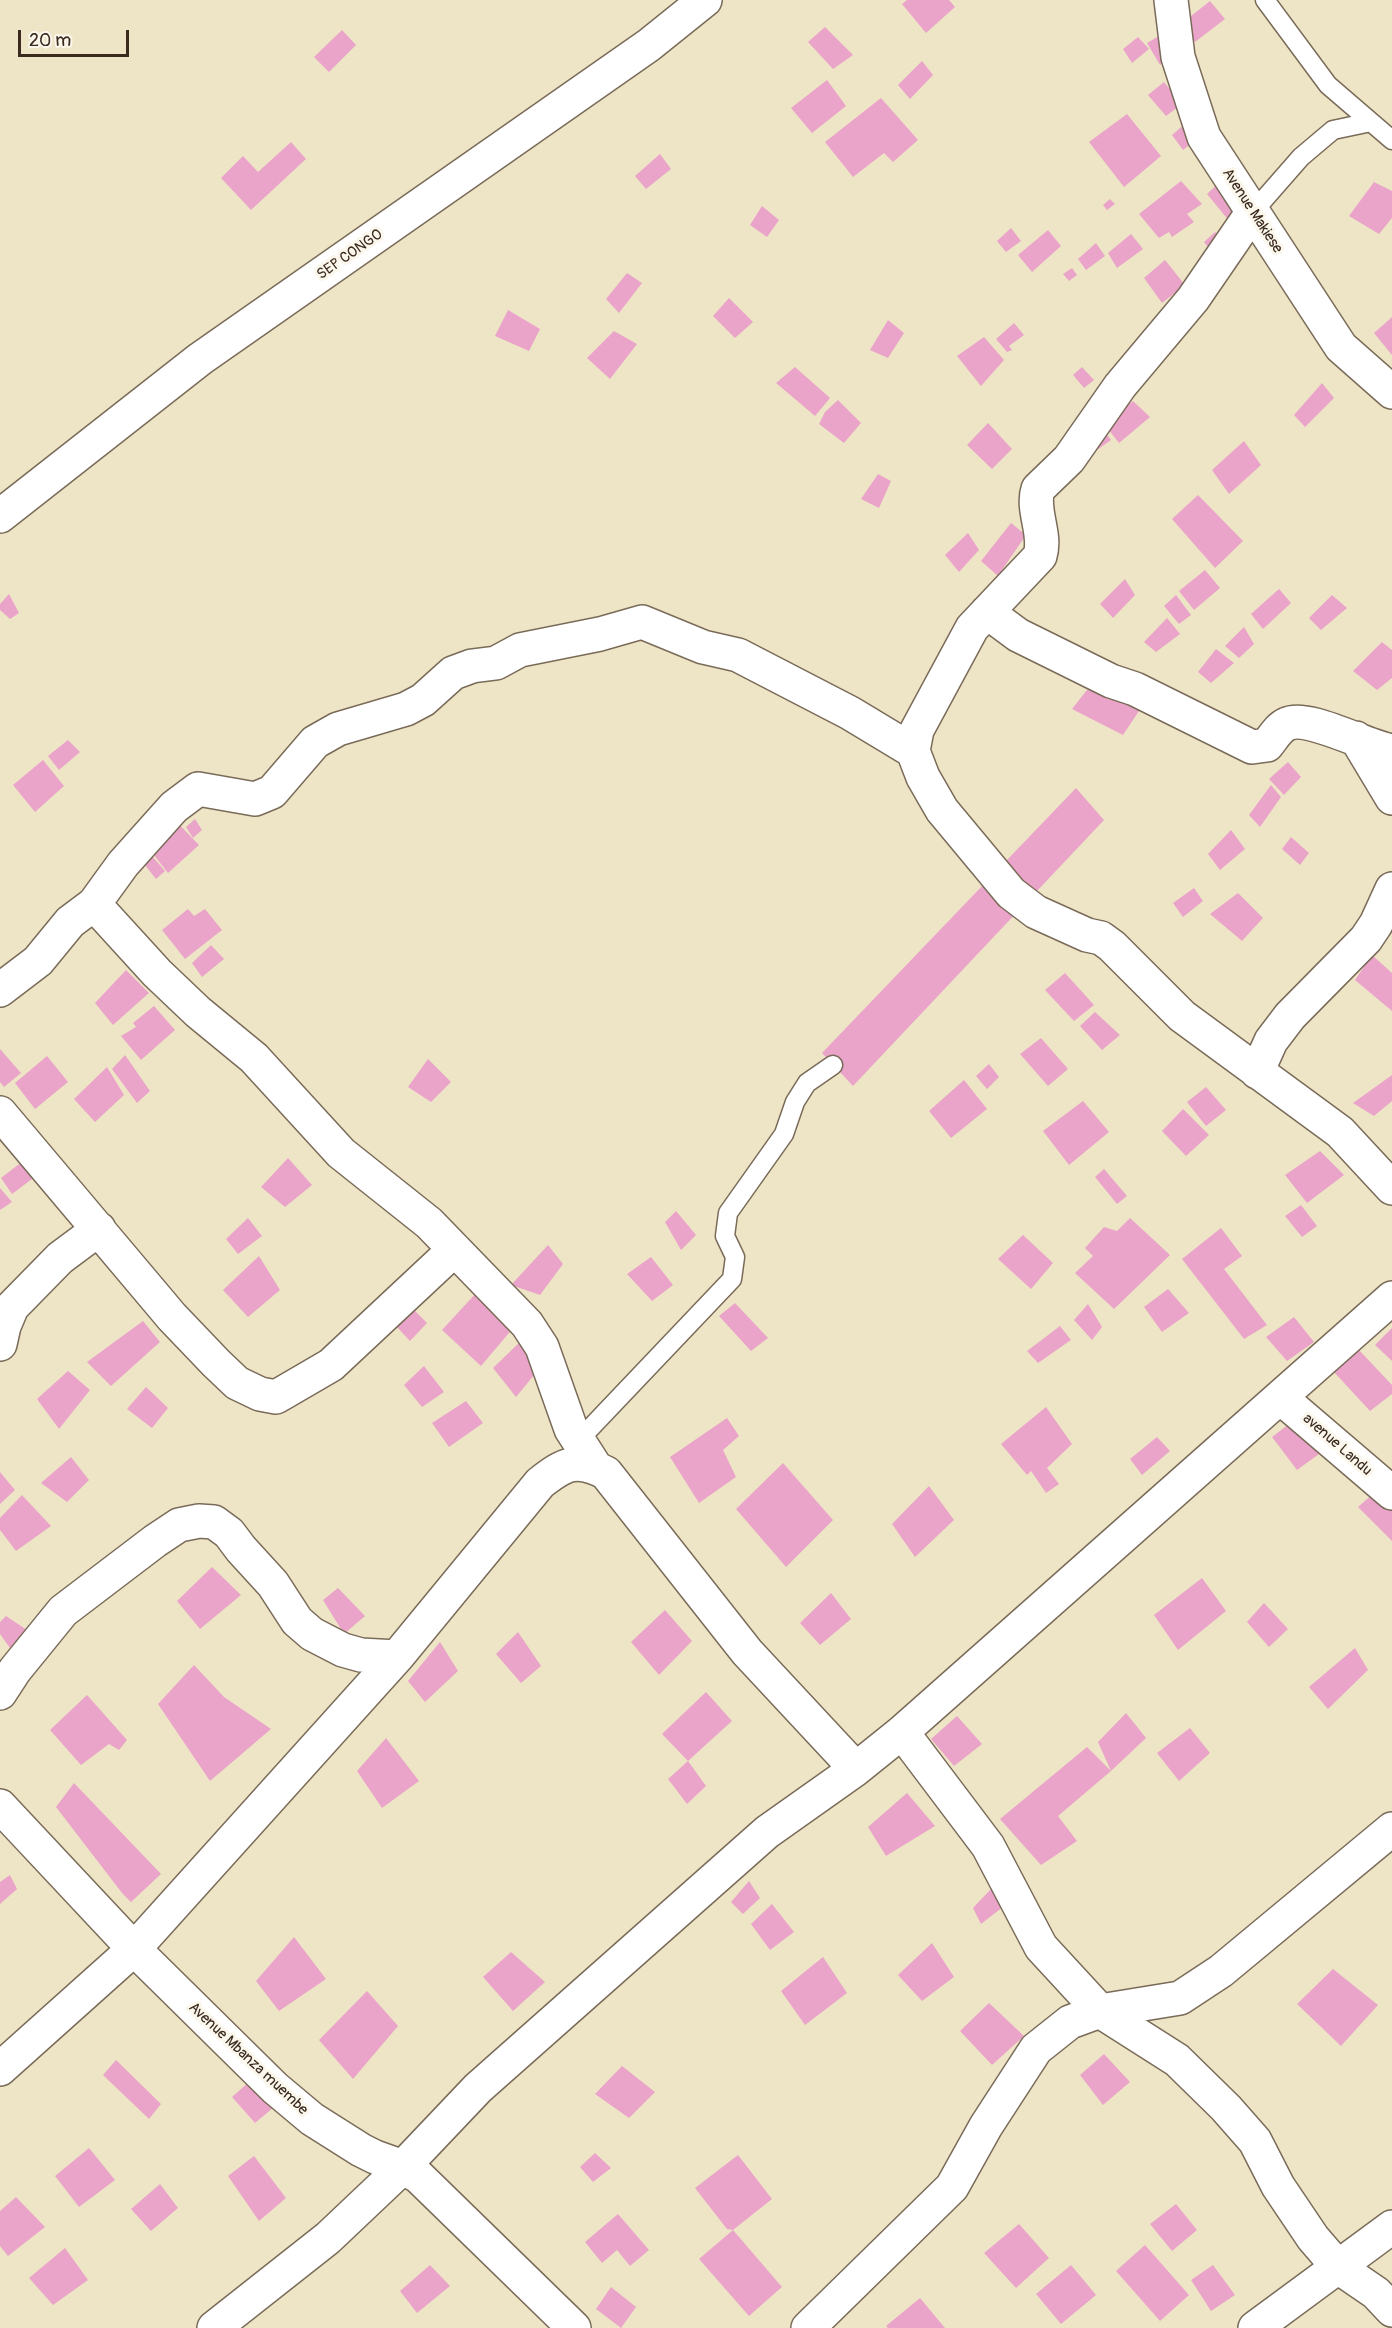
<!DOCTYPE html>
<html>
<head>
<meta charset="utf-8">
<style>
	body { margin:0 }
	#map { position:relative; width:1392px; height:2328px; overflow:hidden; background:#eee5c6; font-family:Pangolin,sans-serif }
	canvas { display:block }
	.scale { position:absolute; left:18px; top:30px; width:111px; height:27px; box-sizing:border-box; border:3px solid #3b2a1e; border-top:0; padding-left:8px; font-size:18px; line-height:21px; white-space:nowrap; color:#3b2a1e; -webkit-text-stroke:4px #fbf7ec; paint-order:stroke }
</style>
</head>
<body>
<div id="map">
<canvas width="1392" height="2328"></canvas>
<div class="scale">20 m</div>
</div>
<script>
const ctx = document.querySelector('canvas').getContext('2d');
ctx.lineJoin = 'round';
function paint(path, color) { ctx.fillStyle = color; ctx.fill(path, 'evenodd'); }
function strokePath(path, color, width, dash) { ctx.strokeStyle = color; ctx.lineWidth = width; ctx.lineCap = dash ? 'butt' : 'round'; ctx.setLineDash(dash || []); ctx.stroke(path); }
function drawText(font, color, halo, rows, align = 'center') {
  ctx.font = font + ' Pangolin,sans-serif'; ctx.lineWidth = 6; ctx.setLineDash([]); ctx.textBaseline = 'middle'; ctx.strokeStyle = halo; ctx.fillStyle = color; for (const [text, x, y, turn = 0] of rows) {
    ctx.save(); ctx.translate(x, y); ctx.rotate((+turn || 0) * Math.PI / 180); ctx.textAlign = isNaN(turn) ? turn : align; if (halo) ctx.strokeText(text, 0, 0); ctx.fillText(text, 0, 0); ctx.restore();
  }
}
const building = new Path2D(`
	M907 0H949L955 7 926 33 902 4Z
	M1210 1 1225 19 1195 42 1181 24Z
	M825 27 853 55 833 69 808 42Z
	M342 30 356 45 329 72 314 57Z
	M1166 32 1171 57 1160 65 1147 43Z
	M1138 37 1149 49 1132 63 1123 49Z
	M922 61 933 75 910 99 898 85Z
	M827 80 846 106 812 133 791 108Z
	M1164 82 1182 104 1166 116 1148 95Z
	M881 98 918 140 893 162 884 153 853 177 825 142Z
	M1127 114 1161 156 1124 187 1089 142Z
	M1194 116 1197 139 1183 150 1172 135Z
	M291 142 306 159 251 210 221 178 243 156 258 172Z
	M660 154 671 169 646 189 635 176Z
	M1225 177 1249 204 1230 222 1207 194Z
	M1181 181 1202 204 1187 214 1194 222 1172 237 1169 232 1159 238 1139 214Z
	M1374 182 1392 191V218L1379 234 1349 216Z
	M1110 199 1115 204 1107 210 1103 205Z
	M762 206 779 220 767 237 750 225Z
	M1011 228 1021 241 1006 252 997 241Z
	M1048 230 1061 246 1032 272 1018 255Z
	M1215 232 1220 238 1208 247 1204 242Z
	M1131 234 1143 249 1117 268 1108 253Z
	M1096 243 1105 256 1086 270 1078 259Z
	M1165 260 1185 285 1162 303 1144 278Z
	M1072 268 1077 275 1069 281 1063 274Z
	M627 273 642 283 619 313 606 299Z
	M729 298 753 322 735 338 713 316Z
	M508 310 540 329 529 351 495 336Z
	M1392 317V355L1374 333Z
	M888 320 904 333 888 358 870 350Z
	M1014 323 1024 335 1009 346 1012 350 1007 352 996 339Z
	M614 331 637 344 610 379 587 358Z
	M984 337 1004 360 981 386 957 356Z
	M795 367 830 398 815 416 776 383Z
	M1082 367 1094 380 1084 388 1073 375Z
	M1322 383 1334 398 1305 427 1294 415Z
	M838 400 861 423 844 443 819 424 825 412Z
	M1133 401 1150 417 1119 443 1104 424Z
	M988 423 1012 449 992 469 967 445Z
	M1099 424 1111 440 1090 455Z
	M1244 441 1261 465 1229 494 1212 470Z
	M878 474 891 481 879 508 861 499Z
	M1198 495 1243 541 1215 568 1172 519Z
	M1011 523 1026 535 998 576 981 561Z
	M968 533 979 550 959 572 945 555Z
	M1205 570 1220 588 1194 610 1179 591Z
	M1125 579 1135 595 1113 618 1100 604Z
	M1279 589 1291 603 1263 629 1251 614Z
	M9 594 19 613 10 619 0 610V604Z
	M1176 595 1191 615 1179 624 1164 606Z
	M1332 595 1347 608 1321 630 1309 618Z
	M1167 618 1180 634 1156 652 1144 642Z
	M1244 627 1254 644 1239 658 1225 646Z
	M1382 642 1392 650V678L1377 690 1353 671Z
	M1216 649 1234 663 1211 683 1198 672Z
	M1094 681 1145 702 1123 735 1072 709Z
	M68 740 80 752 59 770 48 756Z
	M43 760 64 786 35 812 13 785Z
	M1288 762 1301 777 1284 795 1269 779Z
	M1271 785 1281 797 1260 827 1249 815Z
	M1076 788 1104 820 853 1086 822 1053Z
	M172 817 199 845 168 873 146 845Z
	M195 819 202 830 193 838 186 827Z
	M1231 830 1245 849 1220 870 1208 854Z
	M1291 837 1309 853 1300 865 1282 849Z
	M153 857 165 871 156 879 144 864Z
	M1194 888 1203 901 1183 917 1173 903Z
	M1238 893 1263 918 1242 941 1210 914Z
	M188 909 194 916 205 909 222 930 185 959 162 930Z
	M211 945 224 959 202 977 192 963Z
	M1372 955 1392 973V1011L1355 980Z
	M126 970 149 993 113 1025 95 1003Z
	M1065 973 1094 1005 1074 1021 1045 990Z
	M154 1006 175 1030 141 1060 121 1036 136 1027 133 1023Z
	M1095 1012 1120 1035 1102 1050 1080 1026Z
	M1041 1038 1068 1069 1048 1086 1020 1054Z
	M0 1049 21 1073 4 1087 0 1082Z
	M125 1055 150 1091 137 1103 112 1069Z
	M47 1056 68 1082 35 1109 15 1083Z
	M428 1059 451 1082 431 1102 408 1087Z
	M989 1064 999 1077 987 1089 976 1076Z
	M107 1067 124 1095 95 1122 74 1099Z
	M1392 1075V1101L1374 1116 1353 1103Z
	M964 1080 987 1109 951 1138 929 1111Z
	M1206 1087 1226 1110 1206 1126 1187 1102Z
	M1083 1101 1109 1132 1069 1165 1043 1131Z
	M1183 1109 1209 1135 1186 1156 1162 1131Z
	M1320 1151 1344 1175 1307 1203 1285 1175Z
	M288 1158 312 1185 285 1207 261 1187Z
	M23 1161 36 1176 12 1194 1 1178Z
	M1104 1169 1127 1196 1117 1204 1095 1177Z
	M0 1188 12 1202 0 1210Z
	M1301 1205 1317 1226 1302 1237 1285 1216Z
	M676 1211 696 1235 681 1250 665 1222Z
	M248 1218 262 1236 238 1254 226 1239Z
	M1130 1218 1170 1255 1114 1309 1075 1273 1093 1256 1085 1248 1104 1227 1117 1231Z
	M1221 1228 1242 1256 1224 1269 1267 1325 1244 1339 1182 1259Z
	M1023 1235 1053 1263 1031 1289 998 1259Z
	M548 1245 563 1264 540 1295 511 1285Z
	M259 1256 280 1290 248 1317 223 1290Z
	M651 1257 673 1285 652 1301 627 1274Z
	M1168 1289 1189 1313 1162 1332 1144 1307Z
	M478 1291 514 1327 481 1366 442 1330Z
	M403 1299 427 1323 410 1341 395 1325Z
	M735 1303 768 1338 751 1351 719 1316Z
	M1088 1304 1102 1327 1092 1340 1074 1320Z
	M1294 1317 1314 1342 1287 1361 1266 1337Z
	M143 1321 160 1342 111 1386 87 1362Z
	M1060 1326 1071 1340 1038 1363 1027 1351Z
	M1392 1328V1361L1375 1345Z
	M522 1340 539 1369 516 1397 493 1368Z
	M1359 1350 1392 1385V1394L1370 1411 1333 1371Z
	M424 1366 444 1392 422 1407 404 1385Z
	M68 1371 90 1390 59 1429 37 1399Z
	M146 1387 168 1408 152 1428 127 1409Z
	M466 1401 483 1423 449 1447 432 1423Z
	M1046 1407 1072 1444 1047 1468 1059 1484 1046 1493 1031 1471 1027 1475 1001 1444Z
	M727 1418 739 1436 723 1450 736 1477 699 1503 670 1457Z
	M1293 1421 1319 1454 1297 1470 1272 1437Z
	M1157 1437 1170 1451 1142 1475 1130 1459Z
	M71 1457 89 1480 67 1502 41 1483Z
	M783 1463 833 1520 786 1567 736 1509Z
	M0 1472 15 1490 0 1504Z
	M929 1486 954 1520 915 1557 892 1524Z
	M1374 1493 1392 1510V1541L1358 1507Z
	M22 1495 51 1526 16 1551 0 1530V1518Z
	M212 1567 241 1595 200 1629 177 1601Z
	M1202 1578 1226 1611 1178 1650 1154 1615Z
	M338 1588 365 1616 344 1634 323 1600Z
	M831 1593 851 1619 820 1645 800 1623Z
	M1264 1603 1288 1629 1269 1647 1247 1622Z
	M665 1610 692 1641 659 1675 631 1642Z
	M6 1616 27 1630 10 1648 0 1634V1622Z
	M518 1632 541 1666 521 1683 496 1654Z
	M440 1642 458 1671 425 1702 408 1681Z
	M1355 1648 1368 1670 1328 1709 1309 1687Z
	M194 1665 224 1697 271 1729 210 1781 158 1704Z
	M706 1692 732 1721 688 1761 662 1734Z
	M87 1695 127 1740 119 1750 109 1744 81 1765 50 1730Z
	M1126 1713 1146 1738 1111 1771 1098 1742Z
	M957 1716 982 1744 954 1766 931 1739Z
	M1190 1728 1210 1753 1179 1781 1157 1753Z
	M386 1738 419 1781 382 1808 357 1771Z
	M1087 1747 1111 1771 1058 1816 1077 1841 1041 1865 1000 1819Z
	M688 1761 706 1786 687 1804 668 1779Z
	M74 1783 161 1874 131 1902 122 1893 56 1807Z
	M907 1793 935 1826 886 1856 868 1827Z
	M10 1875 17 1889 0 1904V1882Z
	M749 1881 760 1898 743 1914 731 1902Z
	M991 1889 1008 1903 981 1924 973 1908Z
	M772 1904 794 1932 770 1950 751 1924Z
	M294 1937 326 1979 279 2011 256 1981Z
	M932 1943 954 1977 922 2001 898 1975Z
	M511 1952 545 1982 513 2011 483 1977Z
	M823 1957 847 1993 805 2025 781 1991Z
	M1333 1969 1378 2005 1341 2046 1297 2004Z
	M367 1991 398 2026 353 2079 319 2040Z
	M989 2003 1024 2036 992 2065 960 2031Z
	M1104 2054 1130 2082 1103 2105 1080 2075Z
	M116 2060 161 2104 149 2119 103 2075Z
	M622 2066 655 2092 629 2118 595 2094Z
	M249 2082 274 2107 255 2123 232 2097Z
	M89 2148 115 2180 79 2207 55 2176Z
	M595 2153 611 2168 593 2182 580 2167Z
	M738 2155 772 2199 733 2230 727 2229 695 2188Z
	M254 2156 286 2198 259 2221 228 2176Z
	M160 2184 178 2208 151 2231 131 2209Z
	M16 2197 45 2227 8 2256 0 2246V2211Z
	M1176 2204 1197 2230 1172 2251 1150 2224Z
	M618 2214 649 2250 630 2266 617 2250 602 2263 585 2242Z
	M1019 2224 1049 2258 1016 2288 984 2253Z
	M733 2230 782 2287 749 2316 699 2259Z
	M1145 2245 1189 2295 1160 2321 1116 2271Z
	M65 2248 88 2280 53 2305 29 2278Z
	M430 2265 450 2286 417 2313 400 2291Z
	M1071 2265 1096 2295 1061 2324 1036 2294Z
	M1213 2265 1235 2295 1211 2311 1191 2280Z
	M611 2287 636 2307 621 2328 596 2309Z
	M920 2298 945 2328H888L886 2326Z`);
const service = new Path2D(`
	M1265 0 1328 85 1392 140
	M1252 213 1301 157 1333 130 1371 122
	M578 1441 732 1279 735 1257 725 1236 728 1213 784 1134 795 1102 807 1083 833 1065`);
const minor = new Path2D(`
	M1171 0 1178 57 1204 137 1341 347 1392 392
	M1252 213 1193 299 1120 386 1069 459 1038 489C1031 510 1047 534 1040 556L972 628 917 730 913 751 923 777 942 810 1011 893 1036 912 1087 935 1101 938 1112 946 1182 1016 1340 1132 1392 1188
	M987 612 1018 635 1111 681 1135 689 1252 747 1267 745C1273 738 1278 728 1287 724 1308 714 1367 747 1392 751
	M1356 738 1392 798
	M94 904 157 973 198 1012 254 1058 341 1153 429 1223 527 1324 542 1347 571 1429 596 1468
	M0 990 38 961 70 922 94 904 123 864 174 807 198 789 255 799 272 792 315 742 338 729 406 709 423 700 453 673 472 666 496 663 520 650 600 634 642 622 703 647 738 655 850 713 913 751
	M1257 1072 1271 1041 1290 1016 1366 939 1376 924 1392 889
	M0 1113 172 1317 216 1363 237 1383 260 1394 276 1397 331 1365 454 1250
	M0 1344 4 1326 12 1307 60 1258 99 1229
	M1281 1398 1392 1493
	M0 1693 15 1670 63 1611 155 1541 179 1525 199 1521 214 1522 229 1533 241 1549 273 1584 297 1621 312 1634 343 1650 361 1655 397 1657
	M902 1732 988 1846 1041 1947 1100 2011 1177 2060 1226 2108 1255 2141 1278 2186 1313 2238 1338 2267 1376 2293 1392 2310
	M0 1806 134 1949 275 2088 312 2119 361 2150 375 2157 403 2167 419 2177 574 2328
	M0 2069 134 1949 397 1657 540 1483C564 1464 577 1457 606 1473L747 1652 856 1769
	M214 2328 328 2238 403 2167 478 2088 767 1832 856 1769 902 1732 1392 1298
	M808 2328 952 2187 986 2126 1036 2049 1070 2022 1100 2011 1180 1998 1221 1971 1392 1829
	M1255 2328 1392 2227`);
const tertiary = new Path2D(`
	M0 516 200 359 649 45 705 0`);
const streetNames = [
	["Avenue Makiese",1252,211,57],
	["SEP CONGO",350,255,-35],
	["avenue Landu",1337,1445,41],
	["Avenue Mbanza muembe",248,2059,43]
];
paint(building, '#eaa4c9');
strokePath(service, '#7a6b59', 21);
strokePath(minor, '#7a6b59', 36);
strokePath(tertiary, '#7a6b59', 36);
strokePath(service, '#fff', 18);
strokePath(minor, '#fff', 33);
strokePath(tertiary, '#fff', 33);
drawText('15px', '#3b2a1e', '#fbf7ec', streetNames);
</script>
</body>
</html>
